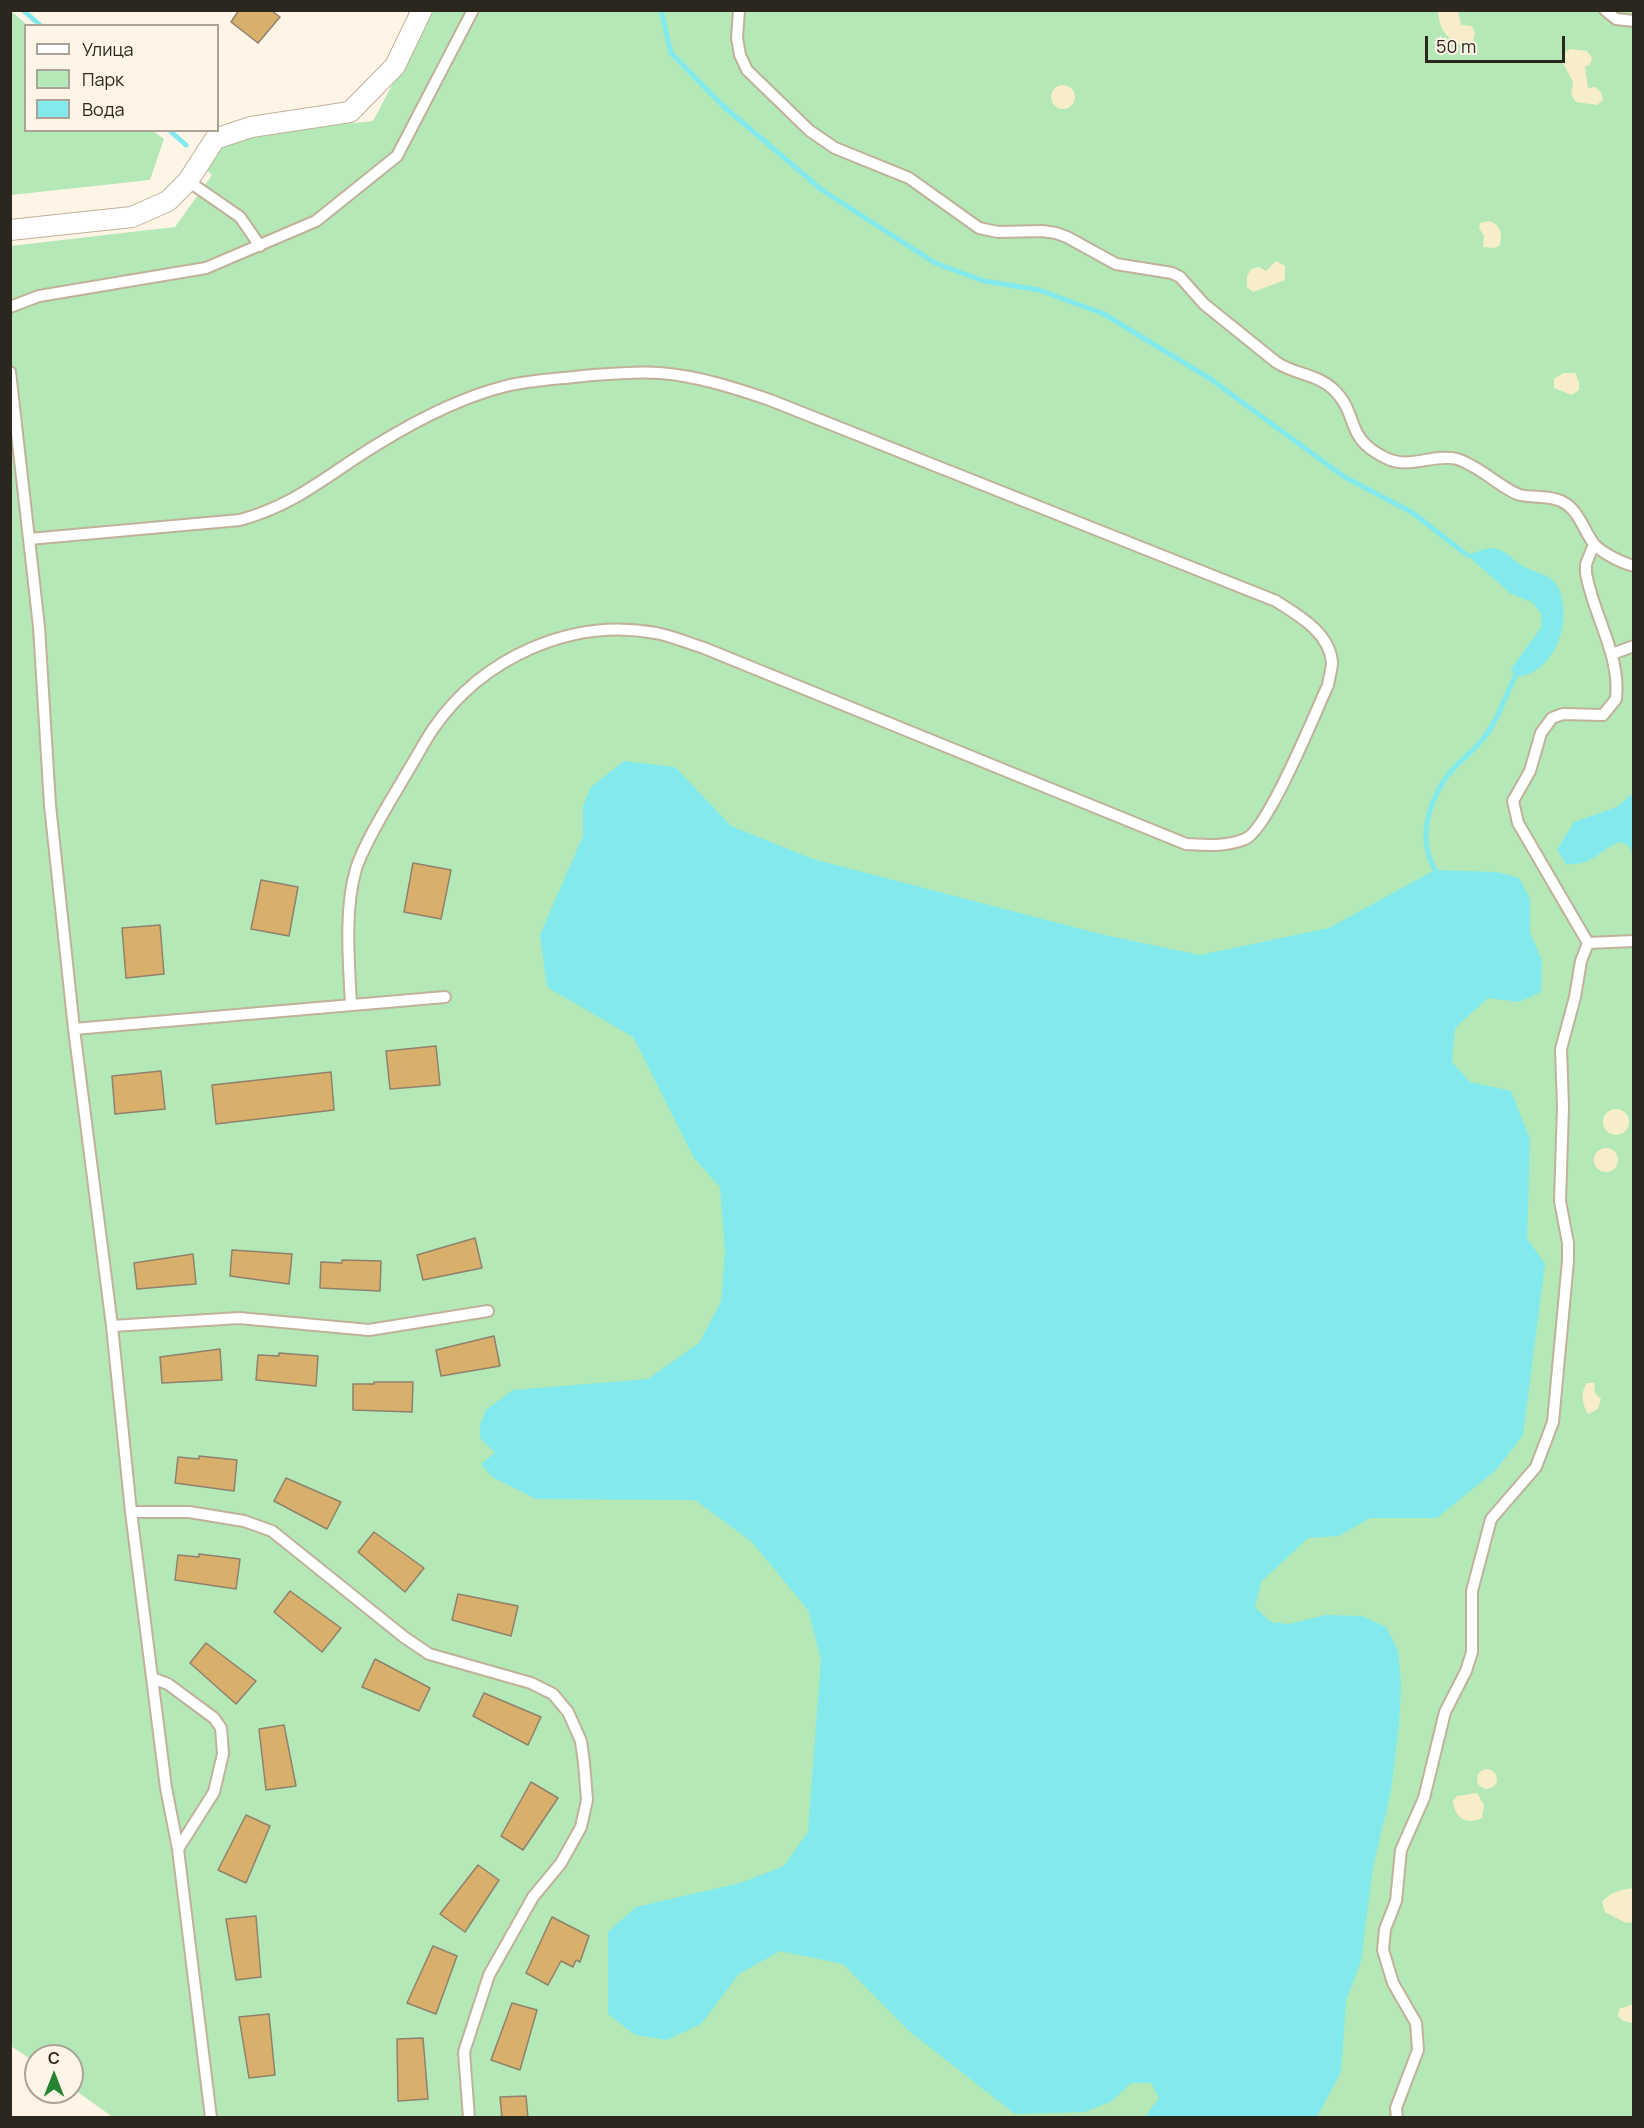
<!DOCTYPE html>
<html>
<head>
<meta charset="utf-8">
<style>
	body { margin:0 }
	#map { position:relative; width:1644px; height:2128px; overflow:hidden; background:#fff5e7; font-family:Manrope,sans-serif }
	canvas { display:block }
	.frame { position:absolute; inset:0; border:12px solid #2c271e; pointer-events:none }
	.legend { position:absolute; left:24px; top:24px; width:195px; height:108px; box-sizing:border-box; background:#fff5e7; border:2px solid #aba397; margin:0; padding:8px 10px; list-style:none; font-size:18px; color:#2c271e }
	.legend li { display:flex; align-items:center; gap:12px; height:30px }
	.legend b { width:30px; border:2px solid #aba397 }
	.north { position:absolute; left:24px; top:2044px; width:60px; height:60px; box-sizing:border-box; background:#fff5e7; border:2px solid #aba397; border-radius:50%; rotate:0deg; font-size:16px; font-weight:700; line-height:24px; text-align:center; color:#2c271e }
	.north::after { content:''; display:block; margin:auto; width:21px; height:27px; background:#268334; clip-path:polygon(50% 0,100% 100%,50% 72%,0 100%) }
	.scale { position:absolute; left:1425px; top:36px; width:140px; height:27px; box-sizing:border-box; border:3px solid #2c271e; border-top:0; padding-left:8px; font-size:18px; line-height:21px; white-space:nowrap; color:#2c271e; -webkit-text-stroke:4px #fff5e7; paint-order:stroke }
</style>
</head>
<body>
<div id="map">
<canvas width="1644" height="2128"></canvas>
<div class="frame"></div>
<ul class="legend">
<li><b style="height:8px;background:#fff"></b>Улица</li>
<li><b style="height:16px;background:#b4e8b6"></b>Парк</li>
<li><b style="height:16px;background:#82eaec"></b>Вода</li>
</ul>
<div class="north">С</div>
<div class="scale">50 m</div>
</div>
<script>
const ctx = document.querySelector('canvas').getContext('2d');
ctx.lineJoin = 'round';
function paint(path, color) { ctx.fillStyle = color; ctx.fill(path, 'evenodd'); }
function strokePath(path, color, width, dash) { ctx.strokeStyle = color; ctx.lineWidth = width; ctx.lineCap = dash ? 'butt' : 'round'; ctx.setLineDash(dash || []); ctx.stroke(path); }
const green = new Path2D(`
	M11 11 27 25 26 130 153 131 164 139 150 180 11 195Z
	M431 11H1633V2117L114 2118 72 2088V2056H36V2063L11 2046 10 246 175 227 212 175 207 170 218 148 245 134 373 121Z`);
const sand = new Path2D(`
	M1438 11H1458L1461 25 1472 26 1475 33 1473 41 1463 45C1446 40 1439 28 1438 11Z
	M1570 49 1587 51 1592 58 1590 65 1585 66 1588 88 1595 87 1601 92 1603 100 1597 105 1576 102 1571 94 1573 82 1563 63 1564 53Z
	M1051 97a12 12 0 1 1 24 0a12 12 0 1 1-24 0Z
	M1490 221C1502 227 1502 233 1500 245L1495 248 1483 247 1484 236 1479 228 1480 223Z
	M1276 261 1285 266V280L1253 292 1247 287V276L1251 269 1259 267 1266 271Z
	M1563 373H1575L1579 382V390L1572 395 1554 388V379Z
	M1603 1122a13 13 0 1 1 26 0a13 13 0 1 1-26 0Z
	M1594 1160a12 12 0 1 1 24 0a12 12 0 1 1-24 0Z
	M1587 1383H1594L1595 1393 1601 1399 1598 1409 1588 1414C1582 1404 1580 1393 1587 1383Z
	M1477 1779a10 10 0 1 1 20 0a10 10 0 1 1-20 0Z
	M1477 1793 1484 1805 1482 1818C1466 1826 1454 1817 1453 1801L1457 1796Z
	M1633 1888V1922L1626 1923 1605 1912 1602 1902C1612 1891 1620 1890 1633 1888Z
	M1633 2004V2023L1623 2021 1618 2016 1619 2009Z`);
const water = new Path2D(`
	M1489 548C1507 549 1507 556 1521 565 1534 574 1551 572 1559 589 1573 622 1554 675 1515 677L1511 669 1541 628 1542 615 1532 602 1511 594 1467 555Z
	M624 761 675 767 731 826 813 859 1100 934 1200 955 1329 928 1435 870 1497 872 1519 878 1530 899V933L1542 960 1541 992 1519 1002 1488 998 1455 1028 1452 1062 1470 1082 1511 1091 1530 1139 1527 1239 1545 1264 1523 1435 1496 1470 1437 1518H1370L1339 1536 1308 1538 1261 1582 1255 1607 1271 1622 1289 1624 1325 1615 1362 1616 1386 1627 1398 1650 1401 1685 1399 1725 1391 1791 1373 1867 1361 1961 1346 2001 1341 2072 1317 2117H1145L1159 2098 1151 2083H1131L1112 2101 1085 2112 1015 2114 909 2031 843 1964 780 1951 739 1974 701 2024 667 2040 635 2035 608 2014V1932L636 1907 740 1883 784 1866 808 1832 821 1659 808 1610 752 1542 695 1500 536 1499 492 1477 481 1464 495 1453 480 1438V1425L486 1410 513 1390 648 1379 699 1343 721 1302 725 1251 720 1187 694 1158 633 1037 547 987 540 935 583 836V806L591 787Z
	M1633 793V854L1628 845 1620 842C1597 850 1595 866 1566 864L1557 850 1574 822 1617 807Z`);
const stream = new Path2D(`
	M23 10 41 26
	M661 10 671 53 722 105 822 190 935 263 984 281 1039 290 1104 314 1209 378 1343 476 1413 513 1467 555
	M169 130 186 145
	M1435 870C1418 840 1427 807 1445 779 1455 764 1472 753 1483 739 1497 722 1505 697 1515 677`);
const building = new Path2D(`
	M239 10H271L280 17 258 43 231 22Z
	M413 863 451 870 441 919 404 912Z
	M261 880 298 887 289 936 251 929Z
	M160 925 164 974 126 978 122 928Z
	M436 1046 440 1085 390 1089 386 1051Z
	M161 1071 165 1109 115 1114 112 1076Z
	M331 1072 334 1110 216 1124 212 1085Z
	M475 1238 482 1268 423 1280 417 1255Z
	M232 1250 292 1254 289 1284 230 1276Z
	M193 1254 196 1284 137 1289 134 1263Z
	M342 1260 381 1261 380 1291 320 1288 321 1262 342 1263Z
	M494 1336 500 1366 441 1376 436 1350Z
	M220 1349 222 1380 162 1383 160 1357Z
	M279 1353 318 1356 316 1386 256 1380 258 1355 279 1356Z
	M374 1382H413L412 1412 353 1410V1384H374Z
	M199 1456 237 1460 234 1491 175 1483 178 1457 199 1459Z
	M286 1478 341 1502 327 1529 274 1501Z
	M374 1532 424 1568 405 1592 358 1552Z
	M199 1554 240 1559 236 1589 175 1580 178 1555 199 1557Z
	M290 1591 341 1628 322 1652 274 1612Z
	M458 1594 518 1606 511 1636 452 1620Z
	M206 1643 256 1681 236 1704 190 1663Z
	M375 1659 430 1688 419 1711 362 1687Z
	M484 1693 541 1717 528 1745 473 1716Z
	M284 1725 296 1786 266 1790 259 1729Z
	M531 1782 558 1798 523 1850 501 1836Z
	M246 1815 270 1826 246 1883 218 1870Z
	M478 1865 499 1880 465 1932 440 1914Z
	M256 1916 261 1977 236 1980 226 1919Z
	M552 1917 589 1936 580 1962 576 1960 573 1967 561 1961 548 1985 526 1973Z
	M433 1946 457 1956 436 2014 407 2003Z
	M512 2003 537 2010 520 2070 491 2060Z
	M269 2014 275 2075 249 2078 239 2017Z
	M423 2038 428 2099 398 2101 397 2039Z
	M526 2096 528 2118H502L500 2097Z`);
const service = new Path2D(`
	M739 10 737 38 740 55 747 70 810 131 835 148 909 178 979 228 998 232 1042 231 1056 233 1067 237 1116 264 1172 273 1180 277 1204 304 1276 362C1293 374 1317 374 1333 389 1360 414 1343 438 1386 458 1409 470 1434 453 1457 459 1480 466 1503 490 1520 495 1533 498 1549 495 1561 501 1579 509 1583 530 1594 544 1602 553 1622 563 1634 566
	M1605 10 1616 19 1634 21
	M188 181 240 217 260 246
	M10 307 39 296 206 268 316 221 397 156 473 10
	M10 372 39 627 50 805 74 1029 112 1326 131 1512 166 1788 178 1849 211 2118
	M29 539 240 520C298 504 328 474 378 444 417 420 462 397 506 386 531 380 558 379 583 376 608 374 635 371 660 373 698 376 735 388 770 400L1276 601C1298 615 1329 632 1332 662 1332 669 1329 678 1328 685 1315 713 1268 830 1245 839 1226 847 1206 845 1186 844L704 648C688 643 672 636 656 633 571 617 482 658 433 729 423 744 415 760 405 776 391 800 364 843 356 869 344 909 349 963 351 1005
	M1612 654 1634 646
	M1588 943 1518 823 1513 801 1530 771 1541 733 1552 718 1563 714 1603 715 1616 699C1621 655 1593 615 1586 573V564L1594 544
	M1588 943 1634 941
	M74 1029 445 997
	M112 1326 239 1318 369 1330 488 1311
	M131 1512H189L244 1521 272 1531 404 1637 429 1654 531 1683 553 1694 568 1712 581 1741 584 1763 587 1800 581 1827 561 1863 533 1897 489 1975 464 2052 469 2118
	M152 1678 168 1684 214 1718 221 1728 223 1754 214 1792 178 1849
	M1397 2118 1396 2108 1418 2050 1416 2023 1393 1983 1383 1950 1385 1929 1396 1901 1401 1850 1424 1798 1445 1712 1466 1671 1472 1652V1591L1491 1519 1536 1467 1553 1422 1568 1261V1243L1560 1201 1563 1107 1561 1049 1575 997 1581 961 1588 943`);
const minor = new Path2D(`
	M10 230 132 217 168 201 188 181 215 139 251 127 350 112 395 66 422 10`);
paint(green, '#b4e8b6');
paint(sand, '#f7edc8');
paint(water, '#82eaec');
strokePath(stream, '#82eaec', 5);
paint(building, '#d8b06c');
strokePath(building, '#8f816c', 1.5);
strokePath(service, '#c0b19a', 14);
strokePath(minor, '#c0b19a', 22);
strokePath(service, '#fff', 10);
strokePath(minor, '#fff', 20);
</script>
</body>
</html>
